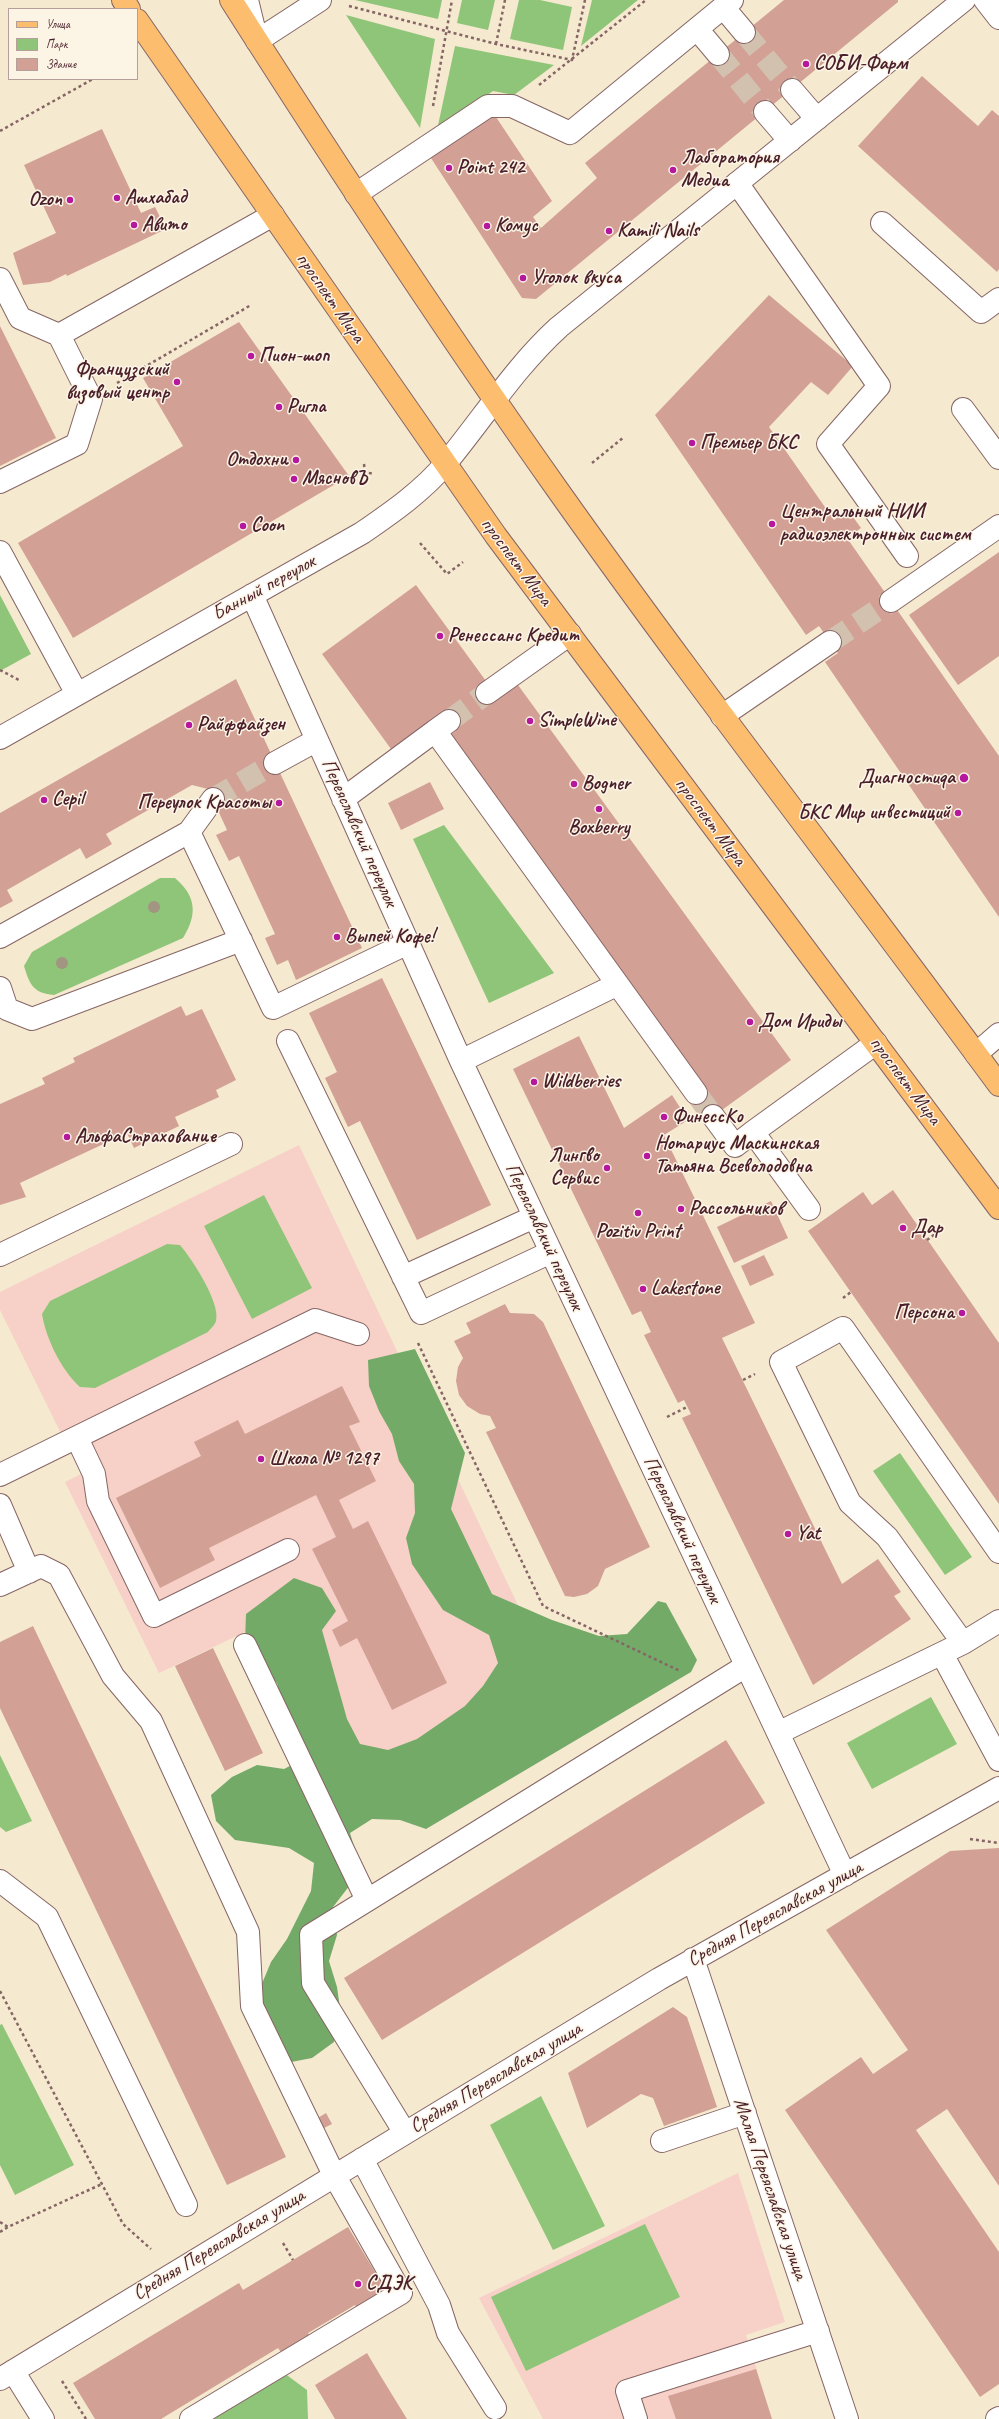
<!DOCTYPE html>
<html>
<head>
<meta charset="utf-8">
<style>
	body { margin:0 }
	#map { position:relative; width:999px; height:2419px; overflow:hidden; background:#f5e9d0; font-family:Caveat,sans-serif }
	canvas { display:block }
	.legend { position:absolute; left:8px; top:8px; width:130px; height:72px; box-sizing:border-box; background:#fcf5e5; border:1px solid #b59f9b; margin:0; padding:5px 7px; list-style:none; font-size:12px; color:#4a1f2b }
	.legend li { display:flex; align-items:center; gap:8px; height:20px }
	.legend b { width:20px; border:1px solid #b59f9b }
</style>
</head>
<body>
<div id="map">
<canvas width="999" height="2419"></canvas>
<ul class="legend">
<li><b style="height:5px;background:#fcbd6f"></b>Улица</li>
<li><b style="height:11px;background:#8fc578"></b>Парк</li>
<li><b style="height:11px;background:#d3a096"></b>Здание</li>
</ul>
</div>
<script>
const ctx = document.querySelector('canvas').getContext('2d');
ctx.lineJoin = 'round';
function paint(path, color) { ctx.fillStyle = color; ctx.fill(path, 'evenodd'); }
function strokePath(path, color, width, dash) { ctx.strokeStyle = color; ctx.lineWidth = width; ctx.lineCap = dash ? 'butt' : 'round'; ctx.setLineDash(dash || []); ctx.stroke(path); }
function drawText(font, color, halo, rows, align = 'center') {
  ctx.font = font + ' Caveat,sans-serif'; ctx.lineWidth = 3; ctx.setLineDash([]); ctx.textBaseline = 'middle'; ctx.strokeStyle = halo; ctx.fillStyle = color; for (const [text, x, y, turn = 0] of rows) {
    ctx.save(); ctx.translate(x, y); ctx.rotate((+turn || 0) * Math.PI / 180); ctx.textAlign = isNaN(turn) ? turn : align; if (halo) ctx.strokeText(text, 0, 0); ctx.fillText(text, 0, 0); ctx.restore();
  }
}
const built = new Path2D(`
	M299 1145 555 1683 344 1783 268 1621 159 1673 65 1482 81 1474 0 1310V1292Z
	M738 2173 785 2322 746 2335 772 2419H543L479 2298Z`);
const green = new Path2D(`
	M355 0H442L438 19Z
	M462 0H495L488 30 457 23Z
	M519 0H540L572 7 563 50 510 39Z
	M592 0H638L581 46Z
	M346 15 435 39 420 128Z
	M455 46 554 65 514 95 493 91 437 130Z
	M0 595 31 654 0 671Z
	M444 825 554 973 489 1003 413 839Z
	M160 878H175C196 896 198 914 183 938L54 995C34 993 30 986 24 966L32 952Z
	M264 1195 312 1288 252 1319 204 1226Z
	M167 1244 180 1245C192 1259 221 1303 216 1321 215 1325 210 1329 208 1332L95 1388 80 1387C62 1371 46 1339 42 1314L50 1301Z
	M900 1453 972 1557 945 1575 873 1471Z
	M931 1697 957 1744 872 1789 847 1743Z
	M0 1755 32 1821 6 1832 0 1827Z
	M2 2024 74 2165 15 2195 0 2165V2025Z
	M541 2096 605 2226 553 2250 490 2125Z
	M645 2224 680 2297 526 2371 491 2297Z
	M284 2373 307 2390 308 2419H207Z`);
const forest = new Path2D(`
	M415 1349 465 1453 451 1509 492 1594 552 1620 599 1636 627 1634 658 1601 666 1603 697 1660 691 1672 426 1829 400 1820 372 1819 350 1833 358 1860 350 1885 333 1907 337 1935 329 1961 337 1987 341 2015 334 2042 312 2058 286 2063 261 2014V1986L271 1962 287 1939 311 1891 314 1863 289 1848 235 1840 216 1821 211 1795 232 1777 257 1765 284 1769 309 1756 284 1708 277 1683 259 1663 245 1641 246 1614 294 1578 322 1588 336 1611 322 1630 347 1719 360 1744 388 1750 417 1739 465 1706 483 1686 498 1663 489 1635 443 1610 412 1564 406 1538 415 1513 414 1484 399 1461 392 1434 379 1411 369 1386 368 1360Z`);
const building = new Path2D(`
	M784 0H898V2L536 299 522 298 429 155 492 111 552 201 533 217 541 228 597 178 585 163Z
	M922 76 978 126 992 110 999 116V269L997 272 858 146Z
	M102 129 141 213 155 207 166 229 67 276 66 274 50 282 23 285 13 253 56 233 24 165Z
	M769 295 853 366 828 395 811 382 769 427 834 520 848 510 861 528 847 538 999 756V917L825 662 838 653 819 626 806 635 655 415Z
	M239 322 349 476 73 638 18 543 183 446 143 378Z
	M0 326 56 438 0 466Z
	M999 552V656L958 685 909 615Z
	M416 585 486 681 481 684 494 702 518 685 791 1060 704 1123 687 1099 705 1086 450 735 456 731 442 712 391 749 322 654Z
	M236 679 362 948 296 980 288 960 277 965 265 938 275 934 239 856 229 861 216 835 227 830 208 789 192 785 106 834 112 844 86 859 80 848 7 890 13 901 0 908V813Z
	M430 782 444 809 401 830 388 803Z
	M382 978 491 1205 417 1240 360 1121 348 1127 325 1078 337 1072 309 1013Z
	M181 1006 186 1016 202 1009 236 1080 216 1090 219 1097 175 1117 179 1126 134 1148 127 1133 20 1183 26 1197 0 1205V1104L45 1084 42 1078 75 1062 73 1058Z
	M579 1036 624 1128 672 1095 688 1120 664 1135 755 1323 722 1338 842 1584 878 1559 901 1592 894 1596 911 1619 813 1685 682 1418 691 1414 684 1400 678 1403 644 1335 651 1332 641 1311 632 1315 513 1069Z
	M893 1190 999 1343V1504L808 1231 863 1192 872 1205Z
	M771 1201 788 1238 734 1263 717 1227Z
	M764 1255 774 1275 750 1286 741 1266Z
	M505 1304 510 1313 534 1314 543 1322 650 1547 605 1569 598 1586 587 1594 574 1597 565 1596 486 1432 496 1428 490 1416 480 1414 467 1406 459 1395 456 1381 458 1367 463 1358 454 1341 471 1333 466 1323Z
	M342 1386 360 1422 349 1426 376 1481 339 1500 353 1529 368 1521 447 1683 392 1710 357 1638 340 1647 332 1630 348 1621 312 1549 336 1537 316 1495 209 1548 215 1560 160 1588 116 1498 201 1456 194 1442 238 1420 245 1434Z
	M33 1626 286 2157 227 2185 0 1708V1642Z
	M213 1648 263 1753 225 1771 175 1666Z
	M726 1740 765 1803 382 2040 344 1978Z
	M999 1848V2186L947 2109 916 2130 999 2252V2384L980 2397 785 2110 861 2057 873 2074 908 2050 826 1930 950 1851Z
	M673 2007 687 2017 717 2107 664 2126 653 2098 641 2094 587 2128 568 2073Z
	M326 2113 332 2124 322 2129 316 2119Z
	M348 2227 387 2292 357 2310 355 2305 330 2320 308 2333 311 2338 283 2355 278 2348 161 2419H95L73 2383 239 2283 243 2290Z
	M367 2353 380 2375 407 2419H335L315 2385Z
	M756 2369 772 2419H676L668 2396Z`);
const minorTunnel = new Path2D(`
	M744 32 792 90
	M718 54 765 112
	M830 642 891 601
	M449 721 487 693
	M213 799 275 763
	M696 1093 713 1116`);
const path = new Path2D(`
	M349 6 496 44 572 60 585 0
	M496 44 505 0
	M539 85 646 0
	M433 106 452 0
	M0 131 93 79
	M117 383 251 305
	M592 463 624 437
	M364 464 365 472 374 474
	M420 543 447 574 463 562
	M0 670 19 680
	M927 1240 939 1231
	M843 1298 851 1292
	M418 1343 543 1606 680 1671
	M743 1380 755 1374
	M667 1417 687 1407
	M970 1839 999 1843
	M0 1991 123 2224 151 2249
	M0 2222 8 2227 102 2184
	M0 2232 8 2227
	M283 2243 293 2260
	M62 2381 86 2419`);
const minor = new Path2D(`
	M247 0 257 41 320 0
	M985 0 999 18
	M723 7 744 32
	M697 29 718 54
	M792 90 817 119
	M765 112 790 141
	M737 183 879 386 828 444 907 556
	M356 194 488 106H512L570 133 732 0
	M882 223 981 312 999 299
	M0 279 20 318 59 335 273 215
	M963 409 999 458
	M0 482 77 444 91 399 59 335
	M0 552 77 694
	M252 595 461 1061 845 1875
	M891 601 999 526
	M487 693 570 634
	M722 716 830 642
	M449 721 435 731 696 1093
	M0 738 362 533C391 513 423 491 446 463 484 417 515 367 559 327L964 0
	M275 763 317 740
	M343 799 435 731
	M189 832 213 799
	M0 937 189 832 273 1008 408 943
	M0 988 7 1009 32 1019 241 940
	M288 1041 421 1313 551 1252
	M976 1054 999 1034
	M461 1061 616 985
	M713 1116 735 1146 753 1132
	M809 1209 753 1132 876 1043
	M0 1255 231 1144
	M403 1277 534 1217
	M77 1438 94 1474 98 1501 154 1616 288 1550
	M0 1475 315 1320 358 1334
	M0 1505 29 1572
	M0 1585 41 1566 59 1575 113 1676 151 1721 248 1932 252 2006 334 2175 401 2293 191 2419
	M963 1643 999 1621
	M245 1645 367 1900
	M942 1654 999 1760
	M778 1733 963 1643 887 1537 850 1503 781 1362 843 1328 999 1552
	M0 1881 47 1917 186 2205
	M693 1959 847 2419
	M405 2133 313 1983 311 1935 746 1666
	M662 2141 745 2113
	M362 2159 439 2305 448 2333 495 2408
	M13 2371 43 2419
	M0 2379 659 1979 999 1788
	M636 2419 627 2391 818 2331
	M997 2419 999 2418`);
const major = new Path2D(`
	M123 0 129 9
	M231 0C336 165 444 329 557 489 700 691 853 886 999 1085
	M137 20 496 536 999 1208`);
const trees = [
	[154,907],
	[62,963]
];
const markers = [
	[806,64,4,"#b5179e"],
	[449,168,4,"#b5179e"],
	[673,170,4,"#b5179e"],
	[117,198,4,"#b5179e"],
	[70,200,4,"#b5179e"],
	[134,225,4,"#b5179e"],
	[487,226,4,"#b5179e"],
	[609,231,4,"#b5179e"],
	[523,278,4,"#b5179e"],
	[251,356,4,"#b5179e"],
	[177,382,4,"#b5179e"],
	[279,407,4,"#b5179e"],
	[692,443,4,"#b5179e"],
	[296,460,4,"#b5179e"],
	[294,479,4,"#b5179e"],
	[772,524,4,"#b5179e"],
	[243,526,4,"#b5179e"],
	[440,636,4,"#b5179e"],
	[530,721,4,"#b5179e"],
	[189,725,4,"#b5179e"],
	[964,778,5,"#b5179e"],
	[574,784,4,"#b5179e"],
	[44,800,4,"#b5179e"],
	[279,803,4,"#b5179e"],
	[599,809,4,"#b5179e"],
	[958,813,4,"#b5179e"],
	[337,937,4,"#b5179e"],
	[750,1022,4,"#b5179e"],
	[534,1082,4,"#b5179e"],
	[664,1117,4,"#b5179e"],
	[67,1137,4,"#b5179e"],
	[647,1156,4,"#b5179e"],
	[607,1168,4,"#b5179e"],
	[681,1209,4,"#b5179e"],
	[638,1213,4,"#b5179e"],
	[903,1228,4,"#b5179e"],
	[643,1289,4,"#b5179e"],
	[962,1313,4,"#b5179e"],
	[261,1459,4,"#b5179e"],
	[788,1534,4,"#b5179e"],
	[358,2284,4,"#b5179e"]
];
const poiNames = [
	["СОБИ-Фарм",814,64],
	["Лаборатория",681,158],
	["Медиа",681,181],
	["Point 242",457,168],
	["Ашхабад",125,198],
	["Ozon",62,200,"right"],
	["Авито",142,225],
	["Комус",495,226],
	["Kamili Nails",617,231],
	["Уголок вкуса",531,278],
	["Пион-шоп",259,356],
	["Французский",169,370,"right"],
	["визовый центр",169,393,"right"],
	["Ригла",287,407],
	["Премьер БКС",700,443],
	["Отдохни",288,460,"right"],
	["МясновЪ",302,479],
	["Центральный НИИ",780,512],
	["радиоэлектронных систем",780,535],
	["Coon",251,526],
	["Ренессанс Кредит",448,636],
	["SimpleWine",538,721],
	["Райффайзен",197,725],
	["Диагностиqа",955,778,"right"],
	["Bogner",582,784],
	["Cepil",52,800],
	["Переулок Красоты",271,803,"right"],
	["БКС Мир инвестиций",950,813,"right"],
	["Boxberry",599,828,"center"],
	["Выпей Кофе!",345,937],
	["Дом Ириды",758,1022],
	["Wildberries",542,1082],
	["ФинессКо",672,1117],
	["АльфаСтрахование",75,1137],
	["Нотариус Маскинская",655,1144],
	["Татьяна Всеволодовна",655,1167],
	["Лингво",599,1156,"right"],
	["Сервис",599,1179,"right"],
	["Рассольников",689,1209],
	["Дар",911,1228],
	["Pozitiv Print",638,1232,"center"],
	["Lakestone",651,1289],
	["Персона",954,1313,"right"],
	["Школа № 1297",269,1459],
	["Yat",796,1534],
	["СДЭК",366,2284]
];
const streetNames = [
	["проспект Мира",330,298,55],
	["проспект Мира",516,562,53],
	["Банный переулок",264,588,-29],
	["проспект Мира",710,822,53],
	["Переяславский переулок",359,833,66],
	["проспект Мира",905,1081,53],
	["Переяславский переулок",544,1237,65],
	["Переяславский переулок",682,1530,65],
	["Средняя Переяславская улица",775,1914,-29],
	["Средняя Переяславская улица",496,2078,-31],
	["Малая Переяславская улица",770,2189,71],
	["Средняя Переяславская улица",219,2245,-31]
];
paint(built, '#f7d1c8');
paint(green, '#8fc578');
paint(forest, '#73aa68');
paint(building, '#d3a096');
strokePath(minorTunnel, '#d3c1af', 22, [22, 11]);
strokePath(minor, '#866665', 24);
strokePath(major, '#866665', 24);
strokePath(path, '#866665', 2.5, [3, 3]);
strokePath(minor, '#fff', 22);
strokePath(major, '#fcbd6f', 22);
ctx.fillStyle = '#a29582';
for (const [x, y] of trees) { ctx.beginPath(); ctx.arc(x, y, 6, 0, 2 * Math.PI); ctx.fill(); }
for (const [x, y, r, color] of markers) { const dot = new Path2D(); dot.arc(x, y, r, 0, 2 * Math.PI); ctx.fillStyle = color; ctx.fill(dot); strokePath(dot, '#fcf5e5', 1.5); }
drawText('bold 20px', '#4a1f2b', '#fcf5e5', poiNames, 'left');
drawText('20px', '#4a1f2b', '#fcf5e5', streetNames);
</script>
</body>
</html>
